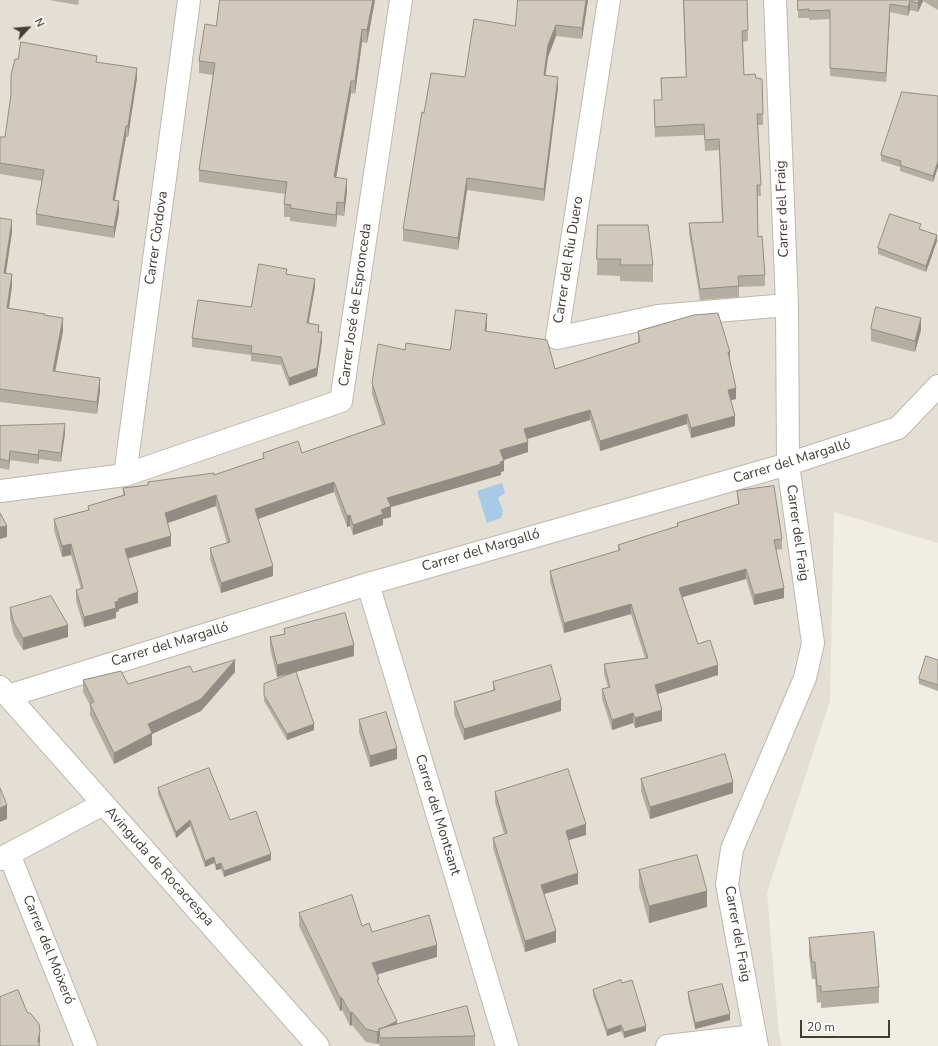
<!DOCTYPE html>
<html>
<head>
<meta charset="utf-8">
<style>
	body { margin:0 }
	#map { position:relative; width:938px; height:1046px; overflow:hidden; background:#f0ede5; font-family:"Nunito Sans",sans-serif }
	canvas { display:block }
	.north { position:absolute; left:8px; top:8px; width:40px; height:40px; -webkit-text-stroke:3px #fff; paint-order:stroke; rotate:64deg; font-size:11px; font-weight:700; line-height:16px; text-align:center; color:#423d35 }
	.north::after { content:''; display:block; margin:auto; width:14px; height:18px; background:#423d35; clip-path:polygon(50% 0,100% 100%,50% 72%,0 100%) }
	.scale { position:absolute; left:800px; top:1020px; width:90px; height:18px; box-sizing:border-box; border:2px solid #423d35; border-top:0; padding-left:5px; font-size:12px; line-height:14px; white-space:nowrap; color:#423d35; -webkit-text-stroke:3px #fff; paint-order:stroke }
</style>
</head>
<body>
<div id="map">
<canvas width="938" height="1046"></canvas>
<div class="north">N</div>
<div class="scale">20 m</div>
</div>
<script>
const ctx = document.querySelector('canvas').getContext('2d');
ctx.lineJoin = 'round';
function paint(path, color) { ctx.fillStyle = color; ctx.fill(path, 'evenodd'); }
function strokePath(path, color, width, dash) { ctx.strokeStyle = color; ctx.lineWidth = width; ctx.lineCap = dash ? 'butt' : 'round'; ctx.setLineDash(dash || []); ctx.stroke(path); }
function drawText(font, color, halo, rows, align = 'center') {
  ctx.font = font + ' "Nunito Sans",sans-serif'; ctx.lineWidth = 3; ctx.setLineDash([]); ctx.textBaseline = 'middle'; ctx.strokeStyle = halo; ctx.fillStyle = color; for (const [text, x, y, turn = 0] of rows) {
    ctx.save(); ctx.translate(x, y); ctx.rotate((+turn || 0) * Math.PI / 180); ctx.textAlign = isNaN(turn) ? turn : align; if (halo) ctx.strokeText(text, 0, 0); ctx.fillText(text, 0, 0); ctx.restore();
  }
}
const residential = new Path2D(`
	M0 0H938V543L834 512 830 701 767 893 779 1036 782 1046H0Z`);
const water = new Path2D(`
	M502 483 505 493 498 498 503 511 501 518 487 523 477 491Z`);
const minor = new Path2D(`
	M609 0 557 338 658 316 787 305
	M125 475 189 0
	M0 491 125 475 341 401 401 0
	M368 584 507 1046
	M0 687 318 1046
	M8 696 368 584 788 464 898 428 938 386
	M9 854 86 1046
	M0 859 103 804
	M667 1046 754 1036
	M757 1046 727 884 732 849 805 678 813 643 788 464 787 305 775 0`);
const wall = new Path2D(`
	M49 0H79L78 5Z
	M220 0H375L367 43 362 42 355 94 351 93 336 177 347 191 344 216 337 215 336 227 290 221V217H284V204L285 194 199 182V170L213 75 199 73V61L216 26Z
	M588 0 582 39 556 36 548 57 545 75 558 88 544 201 467 190 458 250 403 241V229L424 113 465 77 515 26Z
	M683 0H747L748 41 743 42 744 75 756 78 763 114V125H758L761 196H757L758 237 765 275V286L739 287V297L700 300 689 233V223L722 222 719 150 705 151 704 135 655 137 654 100H662L661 78 686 77Z
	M798 0H938V10L923 1 918 12 910 10 908 16 890 12 886 82 830 76V19L809 20V18H798Z
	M97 62 137 78 128 137H126L114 200 119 212 114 238 36 225V214L42 181 0 174V137H5L11 97V75Z
	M938 96V167L933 182 900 171V167L881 161V155Z
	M0 218 12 232 6 273 12 286 9 308 45 315 63 331 55 371 100 390 97 414 0 402Z
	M598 225 653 265V282L620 281V276L597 275Z
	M921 230 937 241 926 272 878 254V248Z
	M287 274 315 287 308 324 319 332 322 341 317 376 289 386 281 365 251 361V355L192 347V338L251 307Z
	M487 325 486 332 555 369 638 343V331L730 362 736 399 731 400 735 426 691 438 687 424 600 451 590 420 527 439 528 452 504 460V471L501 472V475L391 507V517L383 519V525L353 535 350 526 347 527 334 492 258 519 273 576 221 593 210 559V548L227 543 216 506 168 523 171 546 128 559 138 603 119 609V611L116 612V618L84 627 76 601V590L81 589 71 555 62 557 54 530V519L88 510V506L123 495V488L148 485 214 475 263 459V453H302L382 425 372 394V383L405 350H450Z
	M871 329 921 330 915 352 871 341Z
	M0 426 65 433 61 462 39 459 38 464 10 460 9 470 0 468Z
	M737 491 782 539V549L776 550 784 598 754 605 746 579 682 597 698 644 718 675 657 694 662 721 635 728 633 723 612 730 602 699V689L608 687 604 674V664L645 658 631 614 564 633 550 581V571L618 551V545L677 527V523L738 505Z
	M10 608 68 637 23 650 14 635 10 619Z
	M284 629 354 656 277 677 270 648V637L284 634Z
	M938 660V691L919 684V679Z
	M193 672H235L201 711 152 734V745L114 764 90 715V705L83 692V680L128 684Z
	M493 682 561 711 464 740 454 714V702L493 690Z
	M264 684 314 730 287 740 264 701Z
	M359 720 397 759 370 767 359 732Z
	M641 779 733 793 650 819 641 791Z
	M158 788 230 820 271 860 224 877 221 869 216 870 214 863 205 867 190 826 176 838 158 794Z
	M495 792 586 835 568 840 578 884 544 894 556 942 525 952 493 848V838L504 834 495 802Z
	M639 870 707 907 649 923 639 887Z
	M299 913 362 926 372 932 437 957 377 974 379 984 397 1025 475 1036V1046H379V1043L377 1044 366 1042 352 1025 350 1026 342 1010 340 1011 299 926Z
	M809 938 879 987V1003L821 1008V1002L817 1003 815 979H812L809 955Z
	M622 983 646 1031 624 1038 621 1031 607 1036 593 995V990Z
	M688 992 730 1020 695 1029 688 998Z`);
const shadedWall = new Path2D(`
	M373 0H375L367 43V30Z
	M586 0H588L582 39V28Z
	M919 0H923V1L918 12V3Z
	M910 1V10L908 16V7Z
	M890 4V12L886 82V73Z
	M556 25V36L548 57 544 87V75L548 45Z
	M362 29V42L355 94V81Z
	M137 68V78L128 137V126Z
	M558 77V88L544 201V189Z
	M351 81V93L334 190V177Z
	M126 126V137L113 211V200Z
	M938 161V167L933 182V176Z
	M467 178V190L458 250V238Z
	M347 179V191L344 216V203Z
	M119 201V212L114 238V227Z
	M337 202V215L336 227V215Z
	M12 220V232L4 285V273Z
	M937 235V241L926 272V266Z
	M12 274V286L7 320V308Z
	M315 279V287L307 332V323Z
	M487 314V325L485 342V331Z
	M63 318V331L53 383V371Z
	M921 318V330L915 352V341Z
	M322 332V341L317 376 289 386V378Z
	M728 352H730V362Z
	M100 378V390L97 414V402Z
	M736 388V399L728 401V390Z
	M590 410V420L524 440V429Z
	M687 414V424L600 451V441Z
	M735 416V426L691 438V428Z
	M65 424V433L61 462V453Z
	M528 442V452L500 461V450Z
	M39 450V459L38 464V455Z
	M10 451V460L9 470V461Z
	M504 461V471L501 472V475L391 507V517L383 519V525L353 535V525L381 510 387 498Z
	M334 482V492L255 520V509Z
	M216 495V506L165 524V513Z
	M350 515V526L347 527V516Z
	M7 526V537L0 539V527Z
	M171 536V546L125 559V549Z
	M71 544V555L62 557V546Z
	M273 566V576L221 593V583Z
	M746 569V579L679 598V588Z
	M784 588V598L754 605V595Z
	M138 592V603L119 609V611L116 612V618L84 627V617L115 602 118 599Z
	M631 604V614L564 633V623Z
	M68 625V637L23 650V638Z
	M354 645V656L277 677V665Z
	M235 660V672L201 711 152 734V745L114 764V753L148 724Z
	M718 665V675L655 695V685Z
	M561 700V711L464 740V729Z
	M662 710V721L635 728V718Z
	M633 713V723L612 730V720Z
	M314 724V730L287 740V734Z
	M397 748V759L370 767V756Z
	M733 782V793L650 819V807Z
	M7 805V819L0 822V808Z
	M190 820V826L176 838V832Z
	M586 824V835L566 841V831Z
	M271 854V860L224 877V871Z
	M214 857V863L205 867V861Z
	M221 863V869L216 870V865Z
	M578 873V884L541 895V885Z
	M707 891V907L649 923V906Z
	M556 931V942L525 952V941Z
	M437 945V957L372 976V963Z
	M340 998H342V1010L340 1011Z
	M352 1012V1025L350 1026V1013Z
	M730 1014V1020L695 1029V1023Z
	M397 1021V1033L379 1030Z
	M621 1025V1031L607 1036V1030Z
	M646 1026V1031L624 1038V1032Z
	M379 1030V1043L377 1044V1032Z
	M40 1031V1041L39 1046 38 1041Z`);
const building = new Path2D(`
	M220 0H373L367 30 362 29 355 81H351L334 177 347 179 344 203 337 202 336 215 290 208 291 205 284 204 287 182 199 170 215 63 199 61 205 24 216 26Z
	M518 0H586L582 28 556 25 548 45 544 75 558 77 544 189 467 178 458 238 403 229 422 112 424 113 431 73 465 77 474 19 515 26Z
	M684 0H747L748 30 742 31 744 75 755 74 756 78 762 79 763 114H757L761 185H757L758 237 762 236 765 275 738 276 739 286 700 289 689 223 723 222 719 139 705 140 704 124 655 127 654 100H662L661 78 686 77Z
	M798 0H919L918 3 910 1 908 7 890 4 886 73 830 68V10L809 11V9L798 10Z
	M21 42 97 56 96 62 137 68 128 126H126L113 200 119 201 114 227 36 214 44 170 0 163V137H5L11 95V75L15 59H18Z
	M902 92 938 96V161L933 176 900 165 901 161 881 155Z
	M890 214 921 224 919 229 937 235 926 266 878 248Z
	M0 218 12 220 4 273 12 274 7 308 45 314 44 315 63 318 53 371 100 378 97 402 0 389Z
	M598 225H648L653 265H620L621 259H597Z
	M259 264 287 269 286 274 315 279 307 323 319 325 318 332H322L317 368 289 378 281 357 251 353 252 346 192 338 198 300 251 307Z
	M876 307 921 318 915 341 871 329Z
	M456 310 487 314 485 331 547 340 555 369 640 342 638 331 694 315 718 313 730 352H728L736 388 728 390 735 416 691 428 687 414 600 441 590 410 524 429 528 442 500 450 504 461 500 462 501 464 387 498 391 506 381 510 383 514 353 525 350 515 347 516 334 482 255 509 273 566 221 583 210 548 230 542 216 495 165 513 171 536 125 549 138 592 118 599 119 601 115 602 116 608 84 617 76 590 83 588 71 544 62 546 54 519 89 510 88 506 125 495 123 488 148 485V482L214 473V475L264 458 263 453 298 441 302 453 385 424 372 383 378 344 405 350 406 343 450 350Z
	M65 424 61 453 39 450 38 455 10 451 9 461 0 459V426Z
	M774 486 782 539 774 540 784 588 754 595 746 569 679 588 698 644 710 640 718 665 655 685 662 710 635 718 633 713 612 720 602 689 610 687 604 664 648 658 631 604 564 623 550 571 620 550 618 545 678 526 677 523 739 504 737 491Z
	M0 513 7 526 0 527Z
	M51 596 68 625 23 638 14 623 10 608Z
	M345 613 354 645 277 665 270 637 285 634 284 629Z
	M926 656 938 660V685L919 679Z
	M235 660 201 699 148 724 152 733 114 753 90 704 94 702 83 680 121 671 128 684 190 666 193 672Z
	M551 665 561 700 464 729 454 702 495 690 493 682Z
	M296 672 314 724 287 734 264 695V684Z
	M386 712 397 748 370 756 359 720Z
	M725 754 733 782 650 807 641 779Z
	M209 768 230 820 256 811 271 854 224 871 221 863 216 865 214 857 205 861 190 820 176 832 158 788Z
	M568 769 586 824 566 831 578 873 541 885 556 931 525 941 493 838 507 833 495 792Z
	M0 788 7 805 0 808Z
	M697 855 707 891 649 906 639 870Z
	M352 895 362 926 369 923 372 932 429 915 437 945 372 963 379 979 377 980 397 1021 383 1028 379 1029V1030L377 1032 366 1029 352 1012 350 1013 342 998H340L299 913Z
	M874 932 879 987 821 992V986H817L815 962H812L809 938Z
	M621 980 622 983 632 980 646 1026 624 1032 621 1025 607 1030 593 990Z
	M722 984 730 1014 695 1023 688 992Z
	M18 990 27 1012 31 1014 39 1024 40 1031 38 1041 40 1046H0V997Z
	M467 1006 475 1036 380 1038 379 1029Z`);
const streetNames = [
	["Carrer del Fraig",783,209,-92],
	["Carrer Còrdova",157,238,-82],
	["Carrer del Riu Duero",569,260,-81],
	["Carrer José de Espronceda",356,305,-82],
	["Carrer del Margalló",792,462,-17],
	["Carrer del Fraig",797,533,82],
	["Carrer del Margalló",481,551,-16],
	["Carrer del Margalló",170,645,-17],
	["Carrer del Montsant",437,815,73],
	["Avinguda de Rocacrespa",159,867,48],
	["Carrer del Fraig",737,934,80],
	["Carrer del Moixeró",48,950,68]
];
paint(residential, '#e4dfd4');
paint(water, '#a7cbe7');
strokePath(minor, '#beb8ac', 24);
strokePath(minor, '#fff', 22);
paint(wall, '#b4ada2');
paint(shadedWall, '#928d84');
paint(building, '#d1c9bc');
strokePath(building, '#928d84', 1);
drawText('14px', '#423d35', '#fff', streetNames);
</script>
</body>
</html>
